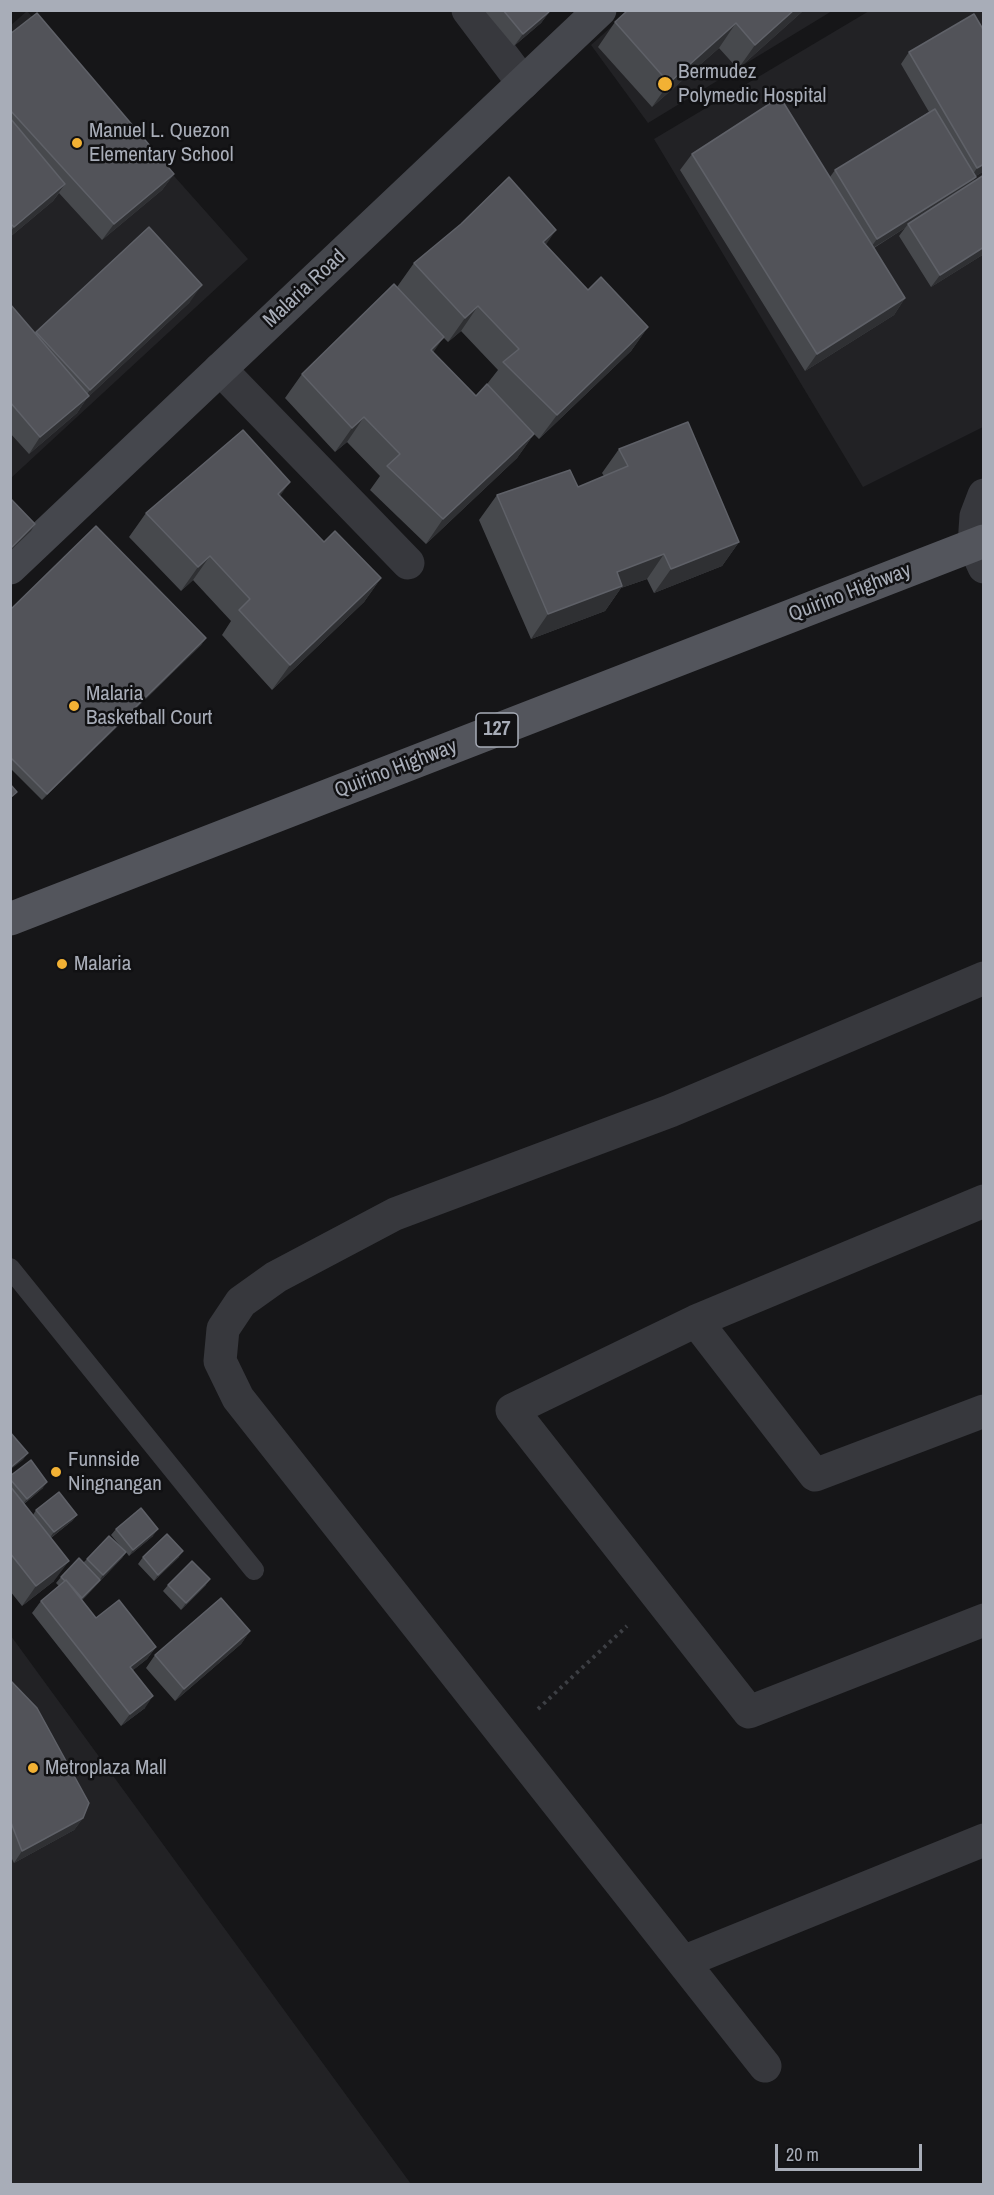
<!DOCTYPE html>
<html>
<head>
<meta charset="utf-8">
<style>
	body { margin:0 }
	#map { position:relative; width:994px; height:2195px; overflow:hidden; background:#161618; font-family:"Archivo Narrow",sans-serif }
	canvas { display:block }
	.frame { position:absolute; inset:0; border:12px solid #a8adb8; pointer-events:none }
	.scale { position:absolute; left:775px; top:2144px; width:147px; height:27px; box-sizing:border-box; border:3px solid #a8adb8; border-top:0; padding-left:8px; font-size:18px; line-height:21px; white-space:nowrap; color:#a8adb8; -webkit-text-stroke:4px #111113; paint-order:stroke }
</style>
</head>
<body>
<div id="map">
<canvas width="994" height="2195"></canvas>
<div class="frame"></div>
<div class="scale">20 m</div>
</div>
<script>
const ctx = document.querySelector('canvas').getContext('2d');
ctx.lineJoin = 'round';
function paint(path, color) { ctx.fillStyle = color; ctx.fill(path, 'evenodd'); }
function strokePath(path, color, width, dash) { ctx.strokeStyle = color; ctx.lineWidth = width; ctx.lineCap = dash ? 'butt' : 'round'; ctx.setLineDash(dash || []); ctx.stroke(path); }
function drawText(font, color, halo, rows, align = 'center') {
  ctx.font = font + ' "Archivo Narrow",sans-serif'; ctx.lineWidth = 5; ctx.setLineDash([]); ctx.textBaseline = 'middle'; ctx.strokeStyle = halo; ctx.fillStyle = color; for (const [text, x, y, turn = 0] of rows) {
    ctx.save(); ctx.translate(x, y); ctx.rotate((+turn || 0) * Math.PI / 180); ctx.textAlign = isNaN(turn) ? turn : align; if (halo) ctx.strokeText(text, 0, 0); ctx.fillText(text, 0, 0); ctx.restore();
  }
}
const built = new Path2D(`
	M27 11 248 259 11 478 10 26Z
	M629 11H832L648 123 591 45Z
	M869 11H983V427L863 487 654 139Z
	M11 1636 411 2184H11Z`);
const path = new Path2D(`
	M538 1709 627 1626`);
const lane = new Path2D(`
	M10 1268 254 1570`);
const street = new Path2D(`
	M468 10 523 83
	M220 369 408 563
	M984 495 976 516 974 545 984 567
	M984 1201 696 1321 512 1410 749 1712 984 1620
	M696 1321 815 1475 984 1411
	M683 1962 984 1840
	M765 2066 238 1398 220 1361 223 1329 241 1302 276 1277 395 1214 670 1111 984 978`);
const secondary = new Path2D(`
	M10 568 600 10`);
const primary = new Path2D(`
	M10 919 984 541`);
const wall = new Path2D(`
	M484 10H549L550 11 541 23 514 46Z
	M628 10H804L738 69 719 48 652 107 598 47 615 22Z
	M984 31V171L976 176 972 183 984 175V254L931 287 899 236 905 228 874 248 905 298 894 315 805 371 680 170 692 154 830 177 835 170 929 112 901 64 909 52Z
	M10 34 174 174 162 190 102 240 59 193 53 201 10 237Z
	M546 245 588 290 648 327 631 351 539 439 534 434 517 458 426 544 370 490 380 476 347 442 335 452 285 398 302 374 397 287 414 263ZM461 331 498 370 487 384 476 396 433 352 443 337 448 342Z
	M190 302 87 398 77 413 29 454 10 433V304L35 333 36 332Z
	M619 449 739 542 722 566 654 593 647 579 621 588 605 611 531 639 479 520 497 495 578 487 604 476 602 473Z
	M280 496 324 542 381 578 364 602 272 690 222 635 231 621 193 580 181 591 129 537 146 513Z
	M10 610 206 638 201 645 42 800 10 768Z
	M10 1476 43 1488 24 1504 33 1515 36 1510 77 1515 72 1521 51 1538 54 1581 22 1606 10 1591Z
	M116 1529 153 1536 129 1556 126 1552 122 1558 82 1600 96 1618 156 1647 147 1659 133 1670 145 1708 121 1726 32 1613 41 1601 59 1586 56 1583 61 1577 83 1563 87 1559 121 1547 111 1535Z
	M143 1557H179L154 1581 138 1564Z
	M168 1585H206L181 1610 163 1591Z
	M250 1631 241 1644 175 1701 146 1668 155 1655Z
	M10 1680 83 1818 74 1830 14 1863 10 1855Z`);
const shadedWall = new Path2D(`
	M794 10H804L738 69 755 45Z
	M550 11 541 23 514 46 523 34Z
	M736 23 719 48 652 107 669 83Z
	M984 164V171L969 180 977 168Z
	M174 174 162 190 102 240 114 224Z
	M976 177 968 189 908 224 905 228 868 251 877 239Z
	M65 184 53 201 10 237V232L14 227Z
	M556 230 539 255 543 242Z
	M984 247V254L931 287 940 275Z
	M202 285 190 302 87 398 77 413 29 454 40 437 81 403 90 390Z
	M905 298 894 315 805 371 817 354Z
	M478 306 461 331 448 342 465 318Z
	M648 327 631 351 539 439 557 415Z
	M444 337 427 361 431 350Z
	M364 417 347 442 335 452 352 428Z
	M534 434 517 458 426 544 443 519Z
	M290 482 273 506 278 494Z
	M35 524 31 531 10 551V549Z
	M739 542 722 566 654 593 671 569Z
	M664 554 647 579 621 588 605 611 531 639 548 614 617 572Z
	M210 556 193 580 181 591 198 567Z
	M381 578 364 602 272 690 290 665Z
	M206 638 201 645 42 800 47 794Z
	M28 1453 23 1460 10 1470V1468Z
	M47 1482 43 1488 22 1505 27 1499Z
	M77 1515 72 1521 49 1539 54 1532Z
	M158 1529 153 1536 129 1556 133 1550Z
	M183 1551 179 1557 154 1581 158 1575Z
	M126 1552 122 1558 78 1605 82 1598 99 1581 103 1575Z
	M69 1561 54 1581 22 1606 36 1586Z
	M210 1579 206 1585 181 1610 186 1603Z
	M250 1631 241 1644 175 1701 184 1689Z
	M156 1647 147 1659 122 1679 130 1667Z
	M153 1696 145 1708 121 1726 130 1714Z
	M83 1818 74 1830 14 1863 22 1851Z`);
const building = new Path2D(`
	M503 10H549L550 11 523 34Z
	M628 10H794L755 45 736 23 669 83 615 22Z
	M37 13 174 174 114 224 10 110V34Z
	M974 14 984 31V164L977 168 909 52Z
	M780 97 905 298 817 354 692 154Z
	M935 109 976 177 877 239 835 170Z
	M10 118 65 184 14 227 10 223Z
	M984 175V247L940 275 908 224Z
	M509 177 556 230 543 242 588 290 601 277 648 327 557 415 503 362 519 349 478 306 465 318 414 263 461 224Z
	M149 227 202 285 90 390 36 332Z
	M394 284 444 337 431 350 476 396 487 384 534 434 443 519 387 466 400 454 364 417 352 428 302 374Z
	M10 304 89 396 40 437 10 402Z
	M688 422 739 542 671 569 664 554 617 572 622 586 548 614 497 495 570 470 578 487 628 466 619 449Z
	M243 430 290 482 278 494 324 542 335 531 381 578 290 665 239 610 250 599 210 556 198 567 146 513Z
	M10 498 35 524 10 549Z
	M96 526 206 638 47 794 10 757V610Z
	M10 784 17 792 10 798Z
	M10 1432 28 1453 10 1468Z
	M31 1460 47 1482 27 1499 10 1479V1476Z
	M10 1486 69 1561 36 1586 10 1553Z
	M59 1492 77 1515 54 1532 36 1510Z
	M141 1508 158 1529 133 1550 116 1529Z
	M167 1534 183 1551 158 1575 143 1557Z
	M109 1536 126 1552 103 1575 87 1559Z
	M79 1558 100 1580 82 1598 66 1580 65 1581 61 1577Z
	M192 1561 210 1579 186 1603 168 1585Z
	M66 1580 96 1618 119 1600 156 1647 130 1667 153 1696 130 1714 41 1601Z
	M221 1598 250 1631 184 1689 155 1655Z
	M10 1680 37 1708 89 1803 83 1818 22 1851 10 1820Z`);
const markers = [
	[665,84,8,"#f2b134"],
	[77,143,6,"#f2b134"],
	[74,706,6,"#f2b134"],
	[62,964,6,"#f2b134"],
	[56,1472,6,"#f2b134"],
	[33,1768,6,"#f2b134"]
];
const shields = [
	[497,730,42]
];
const shieldNames = [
	["127",497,730]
];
const poiNames = [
	["Bermudez",678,72],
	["Polymedic Hospital",678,96],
	["Manuel L. Quezon",89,131],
	["Elementary School",89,155],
	["Malaria",86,694],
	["Basketball Court",86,718],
	["Malaria",74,964],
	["Funnside",68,1460],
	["Ningnangan",68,1484],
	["Metroplaza Mall",45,1768]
];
const streetNames = [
	["Malaria Road",305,289,-43],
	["Quirino Highway",850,593,-21],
	["Quirino Highway",396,769,-21]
];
paint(built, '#222225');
strokePath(path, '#3d3f44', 4, [3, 4.5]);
strokePath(lane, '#37383d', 20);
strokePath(street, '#37383d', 33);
strokePath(secondary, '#45474d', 33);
strokePath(primary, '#53555c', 33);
paint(wall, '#47494d');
paint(shadedWall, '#2f3033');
paint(building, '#525359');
strokePath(building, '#5f6168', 1.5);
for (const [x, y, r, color] of markers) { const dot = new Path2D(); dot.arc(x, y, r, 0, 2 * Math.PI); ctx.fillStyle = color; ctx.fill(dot); strokePath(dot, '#111113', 2); }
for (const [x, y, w] of shields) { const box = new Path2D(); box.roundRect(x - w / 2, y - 17, w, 34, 4.5); ctx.fillStyle = '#111113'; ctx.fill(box); strokePath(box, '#a8adb8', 1.5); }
drawText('bold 20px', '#a8adb8', null, shieldNames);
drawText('21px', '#a8adb8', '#111113', poiNames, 'left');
drawText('21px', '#a8adb8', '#111113', streetNames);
</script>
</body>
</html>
